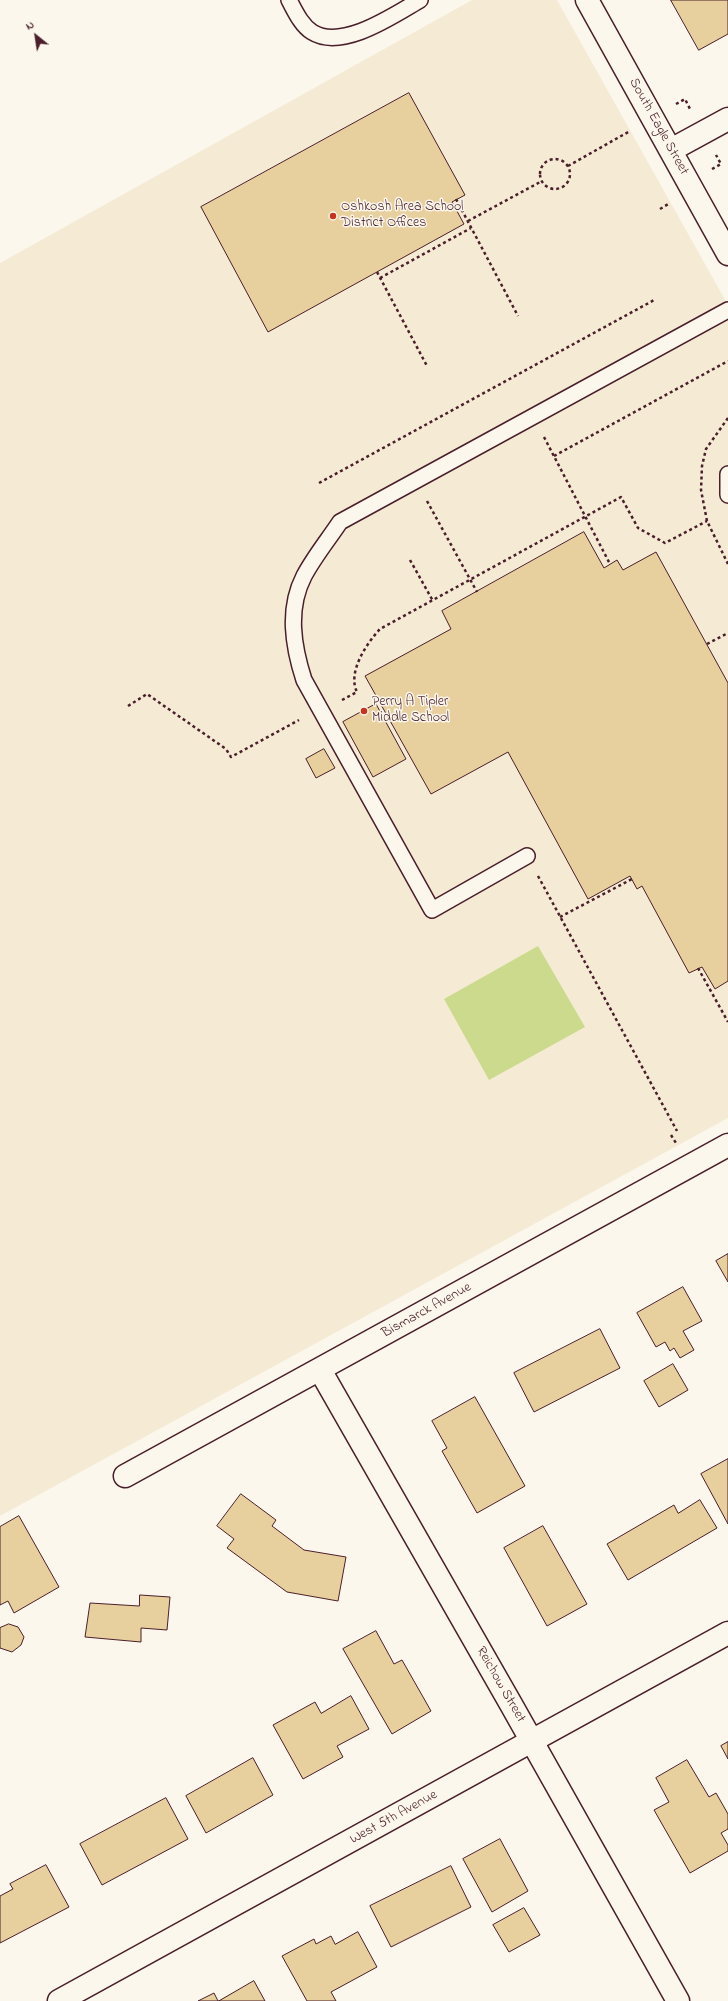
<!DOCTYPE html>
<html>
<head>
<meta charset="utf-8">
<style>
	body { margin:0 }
	#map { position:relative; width:728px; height:2001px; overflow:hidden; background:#fbf7ec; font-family:"Indie Flower",sans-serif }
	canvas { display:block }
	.north { position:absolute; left:16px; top:16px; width:40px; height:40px; -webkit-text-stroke:3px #fbf7ec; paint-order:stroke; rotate:330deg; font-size:11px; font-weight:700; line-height:16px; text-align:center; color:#4a1f2b }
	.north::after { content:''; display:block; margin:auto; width:14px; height:18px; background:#4a1f2b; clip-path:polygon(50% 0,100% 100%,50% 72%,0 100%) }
</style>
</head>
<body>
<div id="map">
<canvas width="728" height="2001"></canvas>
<div class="north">N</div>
</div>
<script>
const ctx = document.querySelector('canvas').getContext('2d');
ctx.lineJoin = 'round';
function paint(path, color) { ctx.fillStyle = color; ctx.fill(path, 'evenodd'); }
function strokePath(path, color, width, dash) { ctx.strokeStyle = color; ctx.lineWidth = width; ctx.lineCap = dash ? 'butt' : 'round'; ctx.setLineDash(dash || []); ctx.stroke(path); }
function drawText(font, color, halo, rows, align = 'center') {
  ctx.font = font + ' "Indie Flower",sans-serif'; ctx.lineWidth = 3; ctx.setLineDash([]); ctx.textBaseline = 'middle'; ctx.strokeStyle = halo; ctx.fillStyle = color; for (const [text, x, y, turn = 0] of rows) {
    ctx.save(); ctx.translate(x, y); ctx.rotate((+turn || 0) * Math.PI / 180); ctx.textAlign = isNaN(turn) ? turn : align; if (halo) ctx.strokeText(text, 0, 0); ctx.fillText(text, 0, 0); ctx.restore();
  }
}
const built = new Path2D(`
	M472 0H557L728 305V1118L0 1516V263Z`);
const green = new Path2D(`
	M538 946 585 1027 489 1080 444 999Z`);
const building = new Path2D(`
	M671 0H728V34L699 50Z
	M409 93 465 195 452 202 464 224 268 332 201 207Z
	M584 532 604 568 617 560 623 570 656 552 728 683V981L715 989 702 967 689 973 642 886 637 889 630 876 588 899 508 752 431 794 365 676 451 629 442 611Z
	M376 704 406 759 373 777 343 722Z
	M324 749 335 768 316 778 306 759Z
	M728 1254V1282L716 1261Z
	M683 1287 702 1321 683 1331 694 1350 680 1358 674 1348 670 1351 665 1342 656 1347 637 1313Z
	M600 1329 620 1368 534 1412 514 1373Z
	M673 1364 688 1390 659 1407 644 1381Z
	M475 1397 525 1486 477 1513 442 1451 447 1448 432 1421Z
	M728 1459V1524L701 1474Z
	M241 1494 276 1520 272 1526 304 1550 346 1557 338 1601 287 1592 227 1548 234 1539 217 1526Z
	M700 1500 717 1528 628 1580 607 1544 674 1505 678 1513Z
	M19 1516 59 1587 14 1613 8 1601 0 1605V1527Z
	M543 1526 587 1604 547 1626 504 1548Z
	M140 1595 170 1597 167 1630 141 1628V1642L85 1637 90 1603 139 1606Z
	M9 1624 18 1627 24 1637 21 1645 12 1652 0 1648V1628Z
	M376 1631 394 1664 402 1660 431 1711 392 1734 343 1649Z
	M351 1696 369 1729 337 1746 343 1757 303 1779 273 1725 315 1702 321 1713Z
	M728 1742V1759L721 1746Z
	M253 1758 273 1795 206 1833 186 1796Z
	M687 1760 709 1797 716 1793 728 1814V1829L721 1833 728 1845V1851L690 1873 654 1810 669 1802 656 1778Z
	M166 1798 188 1839 102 1885 80 1844Z
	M500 1839 528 1891 492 1912 463 1859Z
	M46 1865 69 1907 0 1943V1896L13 1889 10 1884Z
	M451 1866 471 1907 391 1947 370 1906Z
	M524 1908 540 1935 509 1952 493 1925Z
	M358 1932 377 1967 331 1992 336 2001H307L282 1956 314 1939 316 1944 331 1936 335 1944Z
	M254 1981 265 2001H198L214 1993 218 2001Z`);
const path = new Path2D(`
	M676 104 685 99 690 109
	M540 174a15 15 0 1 1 30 0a15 15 0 1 1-30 0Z
	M568 166 630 131
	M712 169 721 164 716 155
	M456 199 518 316
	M660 209 670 203
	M468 221 542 181
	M377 272 427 366
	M380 278 471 228
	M728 418 706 449 702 466 701 490 707 521 728 564
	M544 437 610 564
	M554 456 728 361
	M319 483 656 299
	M427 501 477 592
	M410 560 433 601
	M707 644 728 633
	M342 700 357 692C347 672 367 643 380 629L621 497 638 528 665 543 707 521
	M128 706 147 694 226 749 231 757 299 720
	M538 876 677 1131
	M560 917 632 879
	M698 968 728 1022
	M671 1135 676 1143`);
const service = new Path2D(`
	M289 0C295 11 301 25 312 32 342 51 394 15 420 0
	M728 474V495
	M527 856 432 910 304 680C293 646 287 609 304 576 314 557 328 540 340 522L728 310`);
const minor = new Path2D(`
	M587 0 728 254
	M671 150 728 119
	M320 1370 512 1706 678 2001
	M125 1476 728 1145
	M59 2001 728 1633`);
const markers = [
	[333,216,4,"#c8321e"],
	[364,711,4,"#c8321e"]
];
const streetNames = [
	["South Eagle Street",658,127,61],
	["Bismarck Avenue",427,1311,-29],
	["Reichow Street",500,1685,60],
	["West 5th Avenue",394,1818,-29]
];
const poiNames = [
	["Oshkosh Area School",341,208],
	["District Offices",341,224],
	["Perry A Tipler",372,703],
	["Middle School",372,719]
];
paint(built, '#f5ebd5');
paint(green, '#ccda8e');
paint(building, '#e8cf9e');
strokePath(building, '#4a1f2b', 1);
strokePath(service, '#4a1f2b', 18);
strokePath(minor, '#4a1f2b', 25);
strokePath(path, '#4a1f2b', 2.5, [3, 3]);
strokePath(service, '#fbf7ec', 15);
strokePath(minor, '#fbf7ec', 22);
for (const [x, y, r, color] of markers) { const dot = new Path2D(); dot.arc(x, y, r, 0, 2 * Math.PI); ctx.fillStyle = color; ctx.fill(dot); strokePath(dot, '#fbf7ec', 1.5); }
drawText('14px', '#4a1f2b', '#fbf7ec', streetNames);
drawText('14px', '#4a1f2b', '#fbf7ec', poiNames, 'left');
</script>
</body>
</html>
